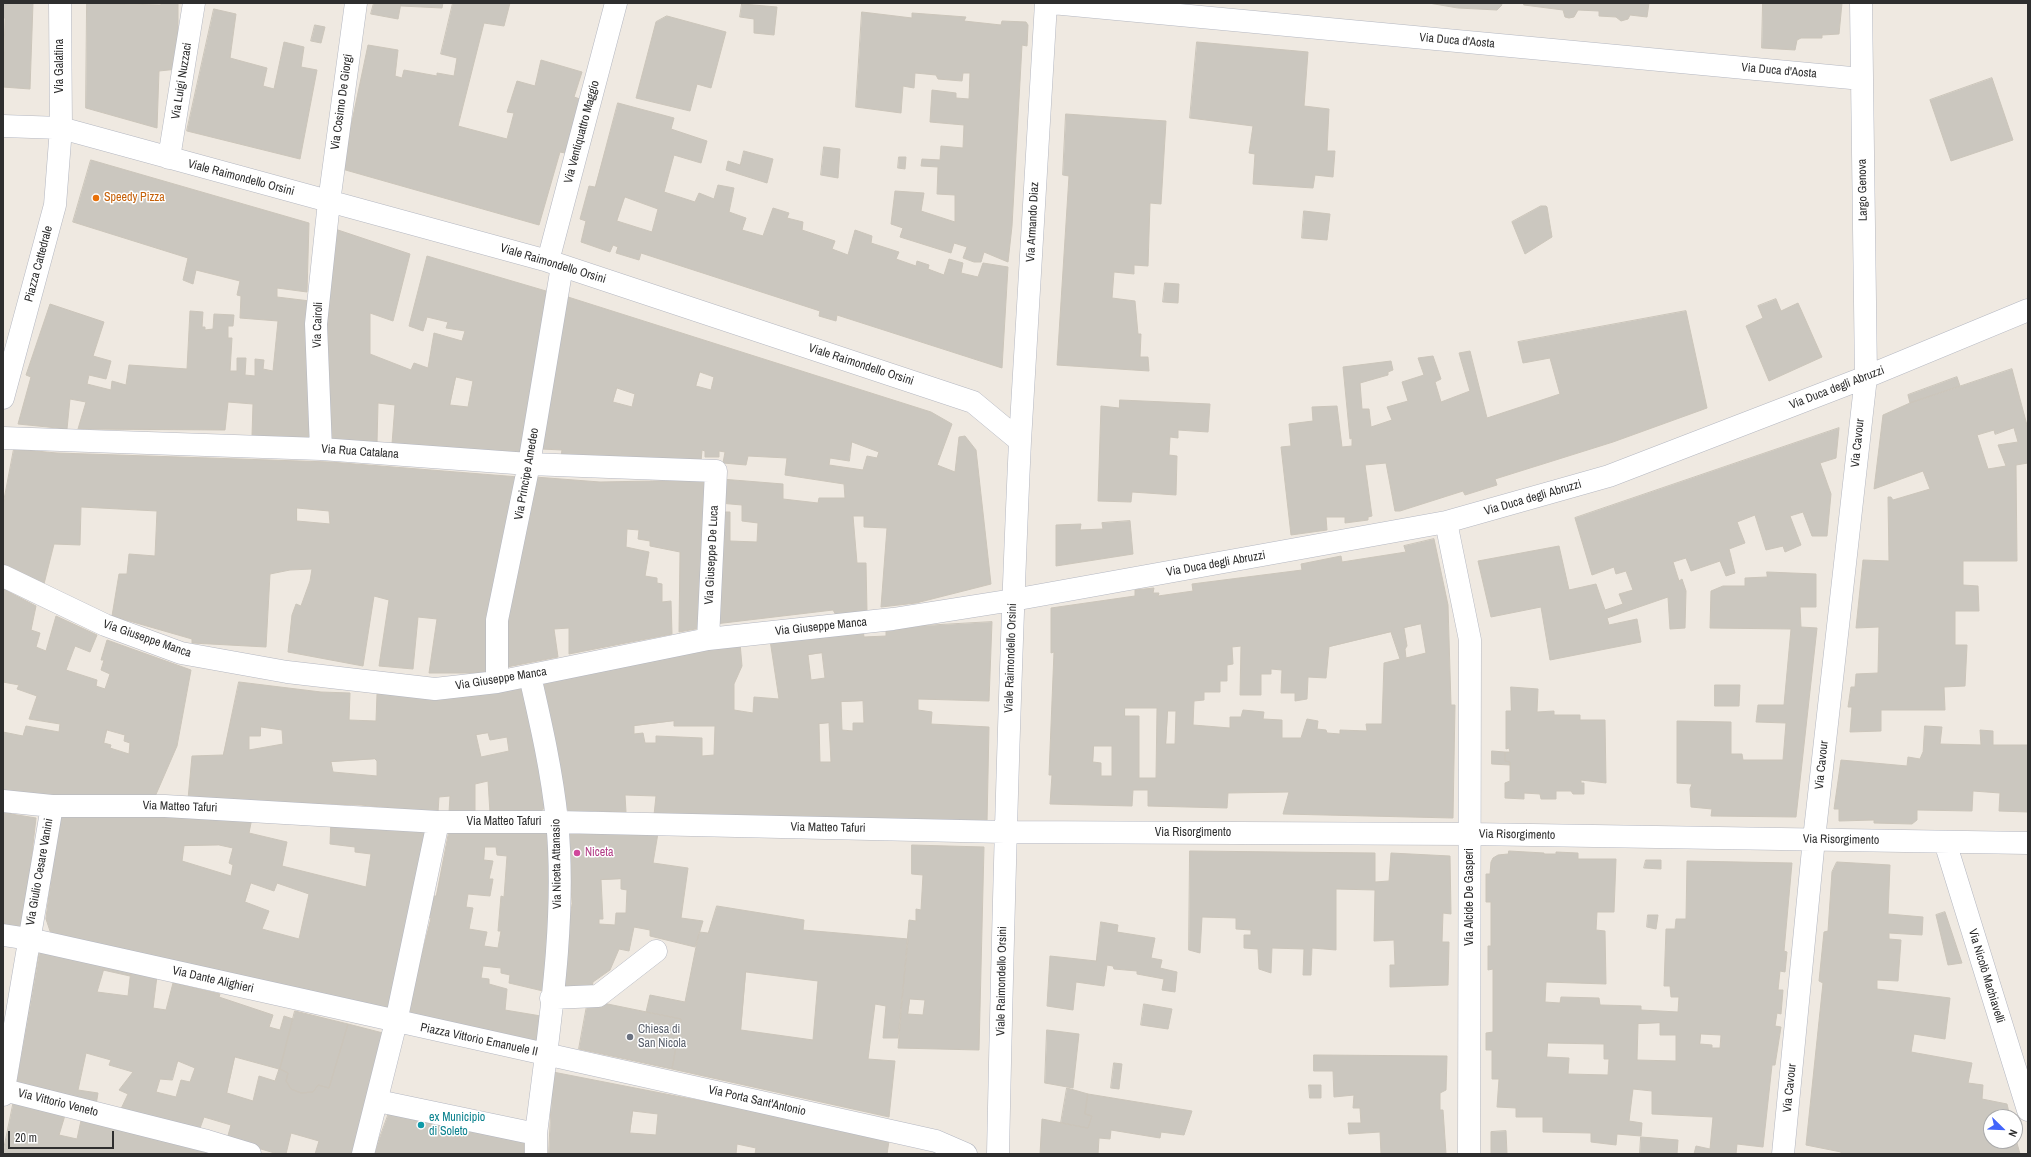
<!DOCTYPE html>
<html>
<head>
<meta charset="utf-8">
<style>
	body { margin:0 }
	#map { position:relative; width:2031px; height:1157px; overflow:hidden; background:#efe9e1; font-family:"Archivo Narrow",sans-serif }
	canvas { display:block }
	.frame { position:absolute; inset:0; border:4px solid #2e2e2e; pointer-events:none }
	.north { position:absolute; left:1983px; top:1109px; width:40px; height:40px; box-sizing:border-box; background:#fff; border:1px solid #ababab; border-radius:50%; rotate:113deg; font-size:11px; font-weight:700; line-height:16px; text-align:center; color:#2e2e2e }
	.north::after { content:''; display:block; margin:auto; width:14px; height:18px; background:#4264fb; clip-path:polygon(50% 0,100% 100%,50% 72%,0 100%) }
	.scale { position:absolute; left:8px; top:1131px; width:106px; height:18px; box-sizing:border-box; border:2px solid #2e2e2e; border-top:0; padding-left:5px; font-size:12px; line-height:14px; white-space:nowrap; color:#2e2e2e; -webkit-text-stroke:3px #fff; paint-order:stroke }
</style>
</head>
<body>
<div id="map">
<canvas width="2031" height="1157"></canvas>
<div class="frame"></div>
<div class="north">N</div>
<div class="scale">20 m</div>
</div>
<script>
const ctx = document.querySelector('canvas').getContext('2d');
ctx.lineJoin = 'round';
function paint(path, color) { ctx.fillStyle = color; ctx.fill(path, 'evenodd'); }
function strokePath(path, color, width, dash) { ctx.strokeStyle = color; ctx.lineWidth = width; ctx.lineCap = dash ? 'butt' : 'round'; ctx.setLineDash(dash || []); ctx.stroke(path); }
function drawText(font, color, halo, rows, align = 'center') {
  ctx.font = font + ' "Archivo Narrow",sans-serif'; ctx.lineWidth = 3; ctx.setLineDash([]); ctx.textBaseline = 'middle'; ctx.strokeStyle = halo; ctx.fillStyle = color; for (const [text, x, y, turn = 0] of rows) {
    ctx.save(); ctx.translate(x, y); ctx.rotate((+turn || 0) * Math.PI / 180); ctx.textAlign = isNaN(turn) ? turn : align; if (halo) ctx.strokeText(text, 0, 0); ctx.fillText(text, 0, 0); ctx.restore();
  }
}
const building = new Path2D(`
	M3 3H33L30 89 3 87 5 18H3Z
	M87 3 161 5V3H178V69L159 71 157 128 86 108Z
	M374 3H401L398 19 371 14Z
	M401 3H443L442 8 401 6Z
	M453 3H510L504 26 484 23 458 126 507 139 514 113 507 112 517 81 535 86 541 60 582 72 574 97 580 99 565 153 560 152 539 225 342 169 368 45 398 50 395 76 402 78 404 70 437 76V73L454 76 457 58 441 54Z
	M1429 3H1501L1502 5 1497 10 1458 8Z
	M1524 3H1649L1647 17 1630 15 1628 19 1621 21 1616 17 1599 16V11L1578 10 1574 17 1569 18 1565 17 1563 10 1524 5Z
	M1763 3H1842L1839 34 1822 35V38H1801L1797 40 1795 50 1762 48Z
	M742 4 777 7 774 35 754 33V19L740 17Z
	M214 9 236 14 230 58 267 68 263 86 274 89 284 42 304 47 301 67 317 70 300 159 187 131Z
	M862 12 912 18V13L966 17 964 21 1001 25 1002 21 1026 22 1028 25 1027 46 1022 45 1012 226 1008 262 984 252 981 262H974L963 258 967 247 954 243 951 253 900 237 903 228 891 224 895 191 924 193 921 211 955 222V195L937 194 938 167 921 166 922 159 940 160 941 146 963 148 964 125 930 122 932 90 956 93V98L969 99 970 73H963L962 81 938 79 936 75 915 73 914 88 903 86 901 113 856 107Z
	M667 16 726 32 711 88 697 84 690 111 636 98 656 22Z
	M315 25 325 27 321 43 311 41Z
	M1197 42 1308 52 1304 106 1329 109 1327 151H1335L1333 177 1315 175 1313 188 1253 184 1255 154 1249 153 1253 126 1190 118Z
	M1992 78 2013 140 1951 161 1930 100Z
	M618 103 674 118 671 129 707 141 701 163 674 155 664 192 695 202 699 193 714 199 718 185 734 188 729 212 746 218 742 230 763 236 773 208 789 213 787 218 803 222 802 230 835 241 832 249 848 255 855 230 872 236 871 243 899 252 896 259 916 266 917 261 929 265 928 269 944 275 949 259 963 263 961 273 978 277 983 263 1008 267 1002 368 837 315 836 321 819 316 820 311 641 253 639 260 616 253 618 247 613 245 610 252 581 242 586 221 580 219 589 186 595 187ZM625 197 658 209 652 232 617 221Z
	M1066 114 1166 121 1161 204 1150 203 1148 266 1134 265V274L1114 272 1112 298 1135 301 1138 334H1141L1140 357H1148L1149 371 1057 365 1069 176 1063 175Z
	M824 147 840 149 838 178 821 175Z
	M744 151 773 159 767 183 726 170 728 161 740 165Z
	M899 157H906L905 169 898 168Z
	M91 160 309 223 307 292 277 288V297L310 301 315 440 252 436 253 404 228 402 225 430 78 429 86 402 70 399 67 429 18 424 31 377 26 375 50 304 104 322 93 356 111 361 106 379 89 375 87 384 111 390 112 381 126 385 129 365 187 369 190 311 203 312 202 327H205V330L213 329 214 314 234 315 233 326H228V338H232L230 371H237V358H246L245 375 255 376V359L264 360 263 369 273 371 278 321 240 318 241 296 237 295 240 281 196 270 193 284 183 280 188 258 73 222Z
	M1541 206H1546L1547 207 1552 237 1525 254 1512 222Z
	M1304 211 1330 214 1327 240 1302 238Z
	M329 227 410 254 393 321 370 313V354L411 370 414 363 428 368 434 333 462 341 465 331 446 328 448 322 427 317 423 331 409 326 427 256 546 291 538 363 523 453 392 444 395 405 378 403 377 443 330 440 323 299ZM456 377 473 381 468 407 450 405Z
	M1165 283 1179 284 1178 303 1163 302Z
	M568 297 931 412 952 424 937 465 955 472 959 437 965 436 976 450 991 584 916 603 881 607 887 528 864 527V516H853L857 563H866L867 612 836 615 833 610 715 624 720 512H730V541L757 542 758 523 742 521V505L719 503 721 479 783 484V499L818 503 819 498H845L844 484 785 475 787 458 748 456 746 465 723 463 725 452 719 451V457H705V451L702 450 701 462 561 456 562 450 541 449ZM700 372 714 377 711 390 696 386ZM617 388 635 394 632 407 613 402ZM852 442 879 452 877 458 867 456 863 470 829 465 830 458 849 461Z
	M1776 299 1781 311 1798 303 1822 357 1769 381 1746 326 1763 318 1758 306Z
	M1686 311 1707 408 1613 442 1495 479 1497 485 1465 495 1463 491 1400 511H1395L1386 463 1365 465 1372 516 1368 517V520L1345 523V517H1326L1327 530 1291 535 1281 447 1291 446 1289 424 1313 421 1312 407 1337 406 1342 447 1352 446V438L1350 439 1343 367 1391 361 1393 370 1388 372V375L1360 383 1362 409H1369L1371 427 1392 420 1387 407 1408 401 1402 382 1424 375 1418 358 1433 356 1441 379 1435 382 1441 402 1470 391 1459 353 1470 351 1487 418 1560 394 1550 358 1523 363 1518 342Z
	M2012 369 2028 429V463L2016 465 2017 561H1963V585L1978 586 1979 611H1955V645H1967L1965 686 1944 687 1945 710H1881V731L1850 732 1852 707H1848L1851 687H1855L1856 674 1878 673 1879 627 1856 628 1863 560 1889 561 1888 497H1891L1893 500 1930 489 1923 471 1874 489 1883 415 1910 403ZM2014 428 2018 442 1998 445 2006 466 1988 469 1977 435 1994 430 1995 434Z
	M1957 377 1960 386 1910 403 1908 395Z
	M1120 400 1210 404 1208 432 1178 430V438L1170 437 1169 455 1177 456 1176 495 1132 492 1131 502 1098 501 1101 406 1119 408Z
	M1839 428 1836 458 1820 463 1831 494 1827 536H1812L1803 512 1790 516 1801 545 1785 552 1783 546 1766 550 1755 515 1737 522 1745 543 1729 549 1735 573 1726 576 1720 561 1691 571 1686 558 1673 562 1679 581 1682 579 1686 591 1685 628 1670 629 1668 597 1607 618 1609 625 1637 619 1641 642 1550 660 1541 607 1491 617 1478 561 1559 546 1569 590 1596 584 1605 610 1623 604 1619 594 1633 590 1626 571 1616 574 1614 567 1592 575 1575 518Z
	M14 449 57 453 330 462 519 477 487 673H429L437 619 418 617 413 669 379 666 389 600 374 596 363 666 288 652 292 615 296 604 301 606 310 581 312 569 290 570 270 574 266 647 192 643V639L112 616 119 574H127L129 554 155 556 157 511 81 507 80 545 54 544 44 584 3 565V505ZM297 508 329 511 330 524 297 521Z
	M535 477 600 482 708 480 701 628 679 632 680 552 650 546V541L638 539 639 530 627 529 626 547 649 552 645 576 657 578V583L662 584V602L671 601 672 634 569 654V628L554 629 558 657 507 667 506 619Z
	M1130 521 1133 554 1056 566V525L1081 524 1080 530 1103 529 1102 523Z
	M1434 539 1448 605 1451 705H1455L1453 818 1283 814 1289 792 1228 793 1227 808 1148 806V790H1133L1132 806 1050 804 1052 775H1049L1054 652 1051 653V608L1135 596V590L1154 588 1153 593H1159L1158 596 1193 591 1192 584 1302 570 1301 564 1341 556 1342 562 1406 552 1404 546ZM1421 624 1426 653 1406 658 1405 649 1407 646 1404 628ZM1391 632 1400 659 1384 663 1382 724H1366L1367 731 1340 730V734L1327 733 1326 730 1317 729 1318 721 1307 719 1301 738H1282V720L1263 719 1264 712 1243 710 1241 717H1230V728L1193 725 1194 701 1204 700V692H1220V681H1227V665L1233 664 1232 647 1241 646 1240 695H1261V674H1271V669L1282 670 1281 693H1295V701L1307 699 1308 677 1326 678 1329 647ZM1125 708H1157L1156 778H1139V716H1125ZM1168 711H1176L1175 744H1166ZM1094 746H1112V776H1101V763L1093 762Z
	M1767 572 1816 574V607H1800L1801 627 1817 628 1796 817 1711 816 1712 809 1691 807 1690 789 1692 784 1677 783V721L1731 722V754H1742L1743 760H1783L1786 723 1756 722 1758 705H1784L1791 629 1710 628 1711 591 1723 586H1745V578L1767 577Z
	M3 589 36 606 31 630 40 633 36 647 46 651 56 616 97 635 90 652 75 646 66 670 97 680 96 686 105 689 110 674 101 670 104 660H101L107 640 191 670 177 746 154 799 3 793V732L23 736 26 726 59 732 60 724 29 719 37 696 17 689 19 685 3 682ZM107 730 125 735 124 741 130 743 129 754 110 748 111 745 104 743Z
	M992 622 989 701 918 699V710L932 712 931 724 989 727 987 823 654 815 656 796 625 795 626 812 593 811 592 816H575L563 806 541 685 567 674 740 643 742 666 734 684V710L753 713 754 697 779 699 770 640 863 629 864 637 886 636V628ZM822 653 825 678 811 680 808 655ZM863 701 864 723H853V731L842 730 841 702ZM674 721V726H715L714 755 702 756V738L656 736V743H645L643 733 634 734V726ZM829 723 831 762H820L819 724Z
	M239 682 321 692 350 693 349 720 376 721 377 694 443 695 526 687 550 803 539 813H490L488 781 475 784V814L449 813 450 796 439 797 438 812 360 805 188 799 192 756 223 755ZM261 727 282 730 283 744 249 750V736H260ZM488 733 490 740 507 737 509 751 481 757 476 735ZM375 759 377 761V776L333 772 331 762Z
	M1715 685H1740L1739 706H1715Z
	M1511 687 1538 689 1537 712 1554 711V715H1580V720H1605L1606 783 1581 780V783H1584V794H1573L1571 791H1556V799H1541L1540 794 1524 793V799L1505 798V783L1510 781V762L1505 761V752H1510L1509 748 1506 749V711H1511Z
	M1925 726 1942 727 1940 744 1981 745 1980 730 1993 731V745H2028V812L1999 811 2000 793 1973 791 1972 811 1917 810V820L1912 824 1874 823V820L1839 821V809H1834L1841 760 1907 766 1908 757 1920 759 1923 752Z
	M1492 751 1505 752V761L1510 762V765L1492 764Z
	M3 808H11V814L36 818 23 933 3 930Z
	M60 813 252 818 249 833 287 842 282 866 366 887 371 854 355 852V847L330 844 331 819 431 826 389 1012 52 937 46 919ZM219 845 233 848 229 863 233 865 231 876 182 861 184 846ZM251 883 274 891 277 883 309 894 299 939 262 929 269 911 245 902Z
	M450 827 549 831 552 902 543 991 509 983 510 975 501 973V968L483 966 481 978 489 979V984L507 989 505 1010 541 1016 537 1043 407 1015 431 918 428 917 433 896H436ZM485 847H496L497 855 507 856 504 897 501 896 498 931H501L498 948 484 946 487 932 469 929 473 908 466 907 468 894 490 896 493 879H489L493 861 484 860Z
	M568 831 658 833 653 863 688 868 681 918 703 921 695 947 650 936V930L634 927 629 951 619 949 610 970 593 982 591 993 561 987 572 904ZM621 879V889L627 890 626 913H616L615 925 599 924V919H603L601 880Z
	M912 845 984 847 979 1050 898 1048 909 920 916 921V909L921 910 923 875 912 874ZM910 999 925 1000 923 1015 908 1014Z
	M1190 851 1375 853V882L1389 881 1391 853 1450 856 1451 914 1443 913 1442 942H1449L1448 985 1390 987V965H1395L1394 940 1374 941 1375 890 1336 889V950L1312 948 1311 975H1303L1304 949 1272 948 1271 973 1259 969 1258 949 1244 948V935H1251V930L1236 929V918L1202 917 1200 953 1189 950Z
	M1509 851 1544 853V854H1556V852L1578 853V859H1616L1614 912H1597L1596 930 1605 931 1606 984 1546 982 1545 1002 1560 1003 1561 997 1599 998 1600 1005 1641 1006V1010L1678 1012 1679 997H1671L1670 986H1664L1666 929H1675L1676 919H1686L1687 861 1792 863 1784 951 1787 952 1785 972 1780 971 1778 990H1783L1781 1014 1777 1013 1775 1026 1781 1027 1775 1065H1772L1763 1147 1737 1144 1736 1154H1694L1696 1146 1710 1149 1713 1117 1652 1114V1091L1633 1089 1629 1121 1642 1123 1641 1136 1617 1134 1616 1145 1591 1142V1133L1543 1132V1117H1516V1108L1497 1107 1499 1079H1492V1050H1486V1033L1493 1032V969L1488 970V946H1491V902H1486V874H1490L1491 862 1493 858 1498 855 1508 854ZM1660 1023V1035H1676V1061L1637 1060 1638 1024ZM1701 1034 1721 1035 1720 1048H1712V1045L1700 1044ZM1548 1043 1604 1044V1059H1609L1608 1075 1568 1074 1569 1058 1547 1057Z
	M1646 860H1661V869L1644 868Z
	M1837 862 1890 865 1888 914 1923 917 1922 935 1889 933V939L1901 940 1898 981 1877 980V989L1950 998 1945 1039 1914 1034 1911 1052 1972 1063 1968 1083 1983 1085 1982 1099 2007 1104 2010 1117H1991V1141H2015V1136L2020 1154H1841V1152L1806 1145 1823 983 1819 981 1824 932 1828 931 1832 872Z
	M717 906 804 920 803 930 908 939 898 1038H883L886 1006 875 1004 868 1059 895 1061 889 1117 672 1069 681 1019 646 1012 650 995 685 1002 699 932 708 933ZM746 972 818 981 813 1040 741 1030Z
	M1945 912 1962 963 1948 965 1936 915Z
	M1648 915H1658L1656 929 1647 927Z
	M1101 922 1118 925 1117 932 1155 938 1151 958 1162 960 1160 968 1177 972 1175 992 1162 990 1164 979 1137 974V971L1114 969 1113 966 1107 965 1104 986 1076 982 1073 1010 1047 1006 1050 956 1096 961Z
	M40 951 105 965 97 992 128 996 131 970 157 976 153 1008 166 1010 173 983 220 994 219 997 273 1015 269 1027 280 1030 284 1016 293 1019 280 1069 288 1073 286 1081 291 1089 301 1093 313 1092 318 1085 329 1088 348 1024 383 1033 353 1154H315L319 1141 291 1133 286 1154H278L227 1139 231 1125 204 1117 199 1131 120 1111 128 1094 119 1090 133 1072 109 1065 111 1060 86 1053 78 1090 98 1093 96 1105 16 1085ZM235 1057 279 1069 275 1081 259 1076 253 1101 227 1093ZM178 1061 195 1068 190 1082 181 1080 176 1097 156 1092 160 1079 172 1080Z
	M105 965 131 970 130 976 103 970Z
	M588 1000 681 1019 672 1069 579 1049Z
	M1144 1004 1172 1009 1168 1029 1141 1025Z
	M295 1011 348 1024 329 1088 318 1085 313 1092 301 1093 291 1089 286 1081 288 1073 280 1069Z
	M1047 1030 1079 1034 1073 1088 1045 1083Z
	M1314 1055 1447 1056 1446 1090 1440 1093V1110H1443L1446 1154H1381L1380 1132 1349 1134 1348 1123H1361L1360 1108H1353L1354 1095 1334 1097 1333 1071H1314Z
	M1114 1063 1122 1064 1119 1089 1111 1088Z
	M553 1072 758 1112 889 1141 887 1154H755L756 1148 737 1144 736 1154H549ZM633 1111 658 1114 656 1135 630 1133Z
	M1309 1085H1321V1098H1310Z
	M1067 1088 1088 1094 1085 1114 1092 1116 1088 1128 1061 1123Z
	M1088 1094 1192 1111 1184 1135 1161 1132 1160 1138 1111 1130 1110 1139 1099 1138 1098 1154H1040L1042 1119 1088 1128 1092 1116 1085 1114Z
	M14 1100 66 1112 59 1135 77 1139 82 1116 210 1149 208 1154H3Z
	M390 1110 524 1139V1154H374Z
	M1506 1131 1507 1154H1491V1132Z
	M1641 1137 1678 1140 1677 1154H1640Z`);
const minor = new Path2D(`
	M1052 3 1862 79
	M3 126 61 128 548 261 973 402 1020 441C1009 679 1003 916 998 1154
	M169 158 194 3
	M548 261 616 3
	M3 398 55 205 61 128 60 3
	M3 438 321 449 529 464 716 471 708 639
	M1020 441 1046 3
	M321 449 316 324 329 202 356 3
	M1446 522 1470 640 1469 1154
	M3 576 105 625 181 653 287 672 435 689 497 682 708 639 893 619 1013 600 1446 522 1609 476 1866 377 2028 310
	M530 676C541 724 552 772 557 821 567 922 548 1034 536 1134V1154
	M497 682V620L529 464 562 266
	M3 801 52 806H165L438 822H557L1005 832 1470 834 2028 843
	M1945 842 2028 1110
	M3 935 29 939 936 1141 966 1154
	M551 998 598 996 656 951
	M4 1090 207 1141 250 1154
	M3 1095 52 806
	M378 1101 536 1134
	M363 1154 396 1022 438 822
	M1783 1154 1814 839 1866 377 1861 3`);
const markers = [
	[96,198,4,"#e8710a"],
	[577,853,4,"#d1479c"],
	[630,1037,4,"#6b7280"],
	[421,1125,4,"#0f9aa8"]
];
const streetNames = [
	["Via Duca d'Aosta",1457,41,5],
	["Via Galatina",60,66,-90],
	["Via Duca d'Aosta",1779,71,5],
	["Via Luigi Nuzzaci",182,81,-81],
	["Via Cosimo De Giorgi",342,102,-82],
	["Via Ventiquattro Maggio",582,132,-75],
	["Viale Raimondello Orsini",241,178,15],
	["Largo Genova",1863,190,-91],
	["Via Armando Diaz",1033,222,-87],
	["Piazza Cattedrale",39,264,-75],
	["Viale Raimondello Orsini",553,264,17],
	["Via Cairoli",318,325,-88],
	["Viale Raimondello Orsini",861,365,18],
	["Via Duca degli Abruzzi",1837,388,-21],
	["Via Cavour",1858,443,-84],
	["Via Rua Catalana",360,452,4],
	["Via Principe Amedeo",527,474,-80],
	["Via Duca degli Abruzzi",1533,498,-16],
	["Via Giuseppe De Luca",712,555,-87],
	["Via Duca degli Abruzzi",1216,564,-10],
	["Via Giuseppe Manca",821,627,-6],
	["Via Giuseppe Manca",147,639,19],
	["Viale Raimondello Orsini",1011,658,-88],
	["Via Giuseppe Manca",501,679,-9],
	["Via Cavour",1822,765,-84],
	["Via Matteo Tafuri",180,807,2],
	["Via Matteo Tafuri",504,822],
	["Via Matteo Tafuri",828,828,1],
	["Via Risorgimento",1193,833],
	["Via Risorgimento",1517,835,1],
	["Via Risorgimento",1841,840,1],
	["Via Niceta Attanasio",557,864,-91],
	["Via Giulio Cesare Vanini",40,872,-80],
	["Via Alcide De Gasperi",1470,897,-90],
	["Via Nicolò Machiavelli",1986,976,73],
	["Via Dante Alighieri",213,980,13],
	["Viale Raimondello Orsini",1002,981,-89],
	["Piazza Vittorio Emanuele II",479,1040,12],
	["Via Cavour",1790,1088,-84],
	["Via Porta Sant'Antonio",757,1101,13],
	["Via Vittorio Veneto",58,1103,14]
];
const foodNames = [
	["Speedy Pizza",104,198]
];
const hotelNames = [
	["Niceta",585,853]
];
const worshipNames = [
	["Chiesa di",638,1030],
	["San Nicola",638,1044]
];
const cultureNames = [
	["ex Municipio",429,1118],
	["di Soleto",429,1132]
];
paint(building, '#cbc7bf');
strokePath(building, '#cbc5ba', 1);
strokePath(minor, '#b4b7c1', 23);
strokePath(minor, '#fff', 22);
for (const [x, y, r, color] of markers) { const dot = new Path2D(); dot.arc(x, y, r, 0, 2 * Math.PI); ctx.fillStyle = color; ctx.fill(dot); strokePath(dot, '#fff', 1.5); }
drawText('12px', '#2e2e2e', '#fff', streetNames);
drawText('12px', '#c56008', '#fff', foodNames, 'left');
drawText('12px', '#b23c85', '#fff', hotelNames, 'left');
drawText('12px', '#5b616d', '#fff', worshipNames, 'left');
drawText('12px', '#0d838f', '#fff', cultureNames, 'left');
</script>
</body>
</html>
